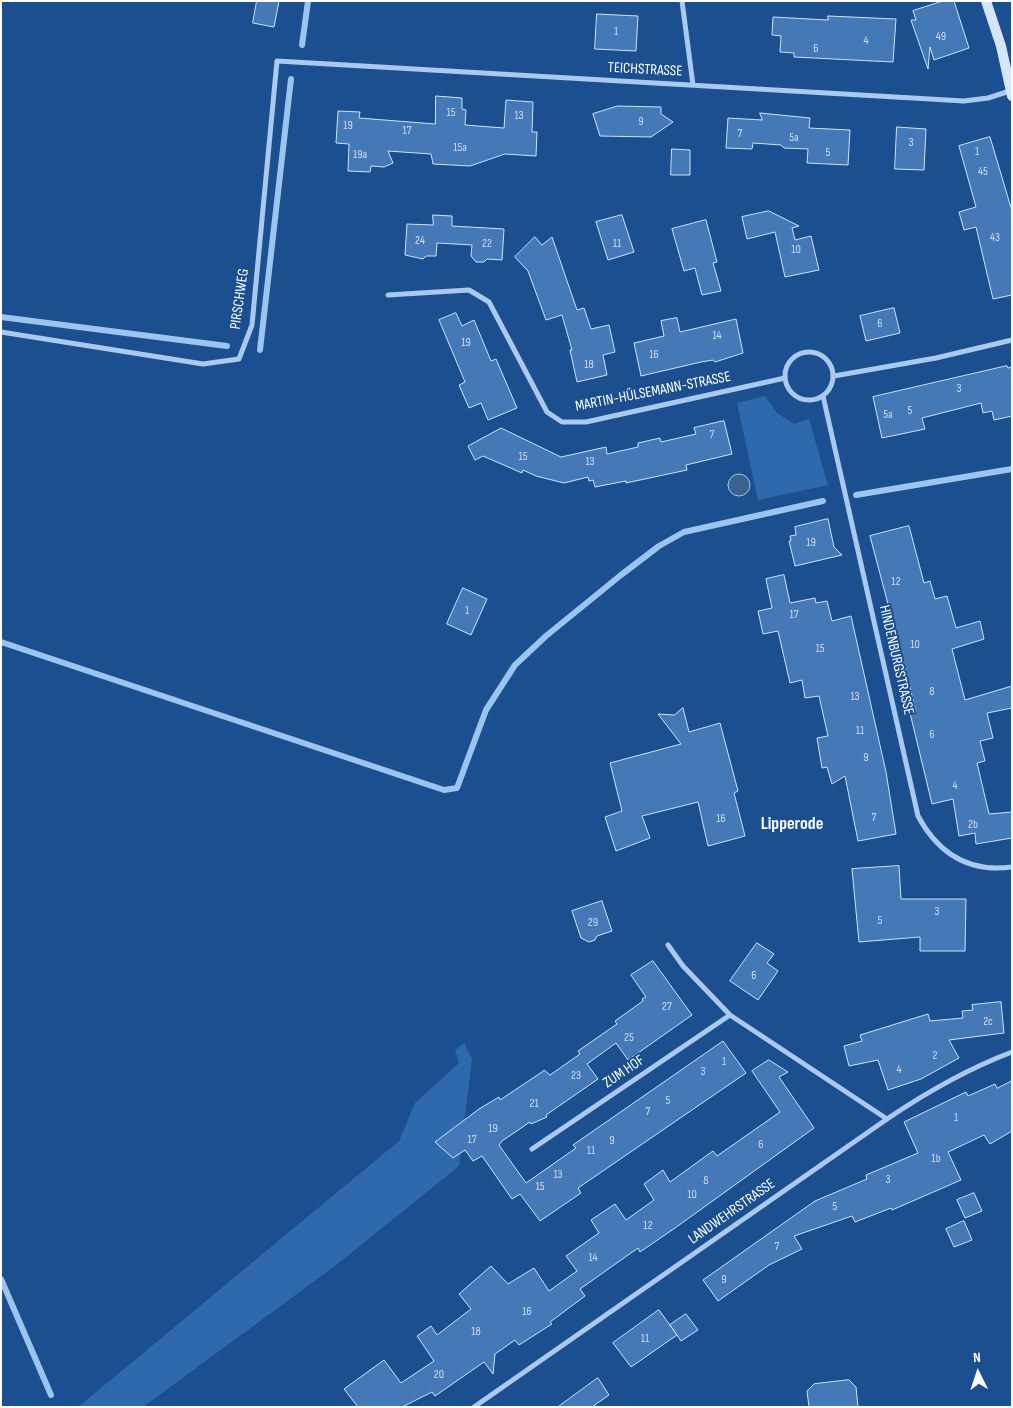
<!DOCTYPE html>
<html>
<head>
<meta charset="utf-8">
<style>
	body { margin:0 }
	#map { position:relative; width:1013px; height:1408px; overflow:hidden; background:#1b4f8f; font-family:"Sofia Sans Condensed",sans-serif }
	canvas { display:block }
	.frame { position:absolute; inset:0; border:2px solid #fff; pointer-events:none }
	.north { position:absolute; left:953px; top:1348px; width:50px; height:50px; -webkit-text-stroke:4px #1b4f8f; paint-order:stroke; rotate:356deg; font-size:14px; font-weight:700; line-height:20px; text-align:center; color:#fff }
	.north::after { content:''; display:block; margin:auto; width:18px; height:22px; background:#fff; clip-path:polygon(50% 0,100% 100%,50% 72%,0 100%) }
</style>
</head>
<body>
<div id="map">
<canvas width="1013" height="1408"></canvas>
<div class="frame"></div>
<div class="north">N</div>
</div>
<script>
const ctx = document.querySelector('canvas').getContext('2d');
ctx.lineJoin = 'round';
function paint(path, color) { ctx.fillStyle = color; ctx.fill(path, 'evenodd'); }
function strokePath(path, color, width, dash) { ctx.strokeStyle = color; ctx.lineWidth = width; ctx.lineCap = dash ? 'butt' : 'round'; ctx.setLineDash(dash || []); ctx.stroke(path); }
function drawText(font, color, halo, rows, align = 'center') {
  ctx.font = font + ' "Sofia Sans Condensed",sans-serif'; ctx.lineWidth = 4; ctx.setLineDash([]); ctx.textBaseline = 'middle'; ctx.strokeStyle = halo; ctx.fillStyle = color; for (const [text, x, y, turn = 0] of rows) {
    ctx.save(); ctx.translate(x, y); ctx.rotate((+turn || 0) * Math.PI / 180); ctx.textAlign = isNaN(turn) ? turn : align; if (halo) ctx.strokeText(text, 0, 0); ctx.fillText(text, 0, 0); ctx.restore();
  }
}
const green = new Path2D(`
	M765 396 777 413 794 424 809 419 828 485 758 500 737 403Z
	M464 1043 472 1059 459 1166 335 1266 143 1407H78L399 1141 415 1103 459 1063 455 1050Z`);
const water = new Path2D(`
	M728 485a11 11 0 1 1 22 0a11 11 0 1 1-22 0Z`);
const stream = new Path2D(`
	M302 45 308 1
	M1 317 227 346
	M260 350 291 79
	M856 495 1012 469
	M1 642 444 790 457 788 486 710 515 665 546 636 621 575 659 546 684 532 823 501
	M1 1279 51 1395`);
const building = new Path2D(`
	M257 1H279L274 27 253 23Z
	M943 1H954L969 48 934 60 930 47 928 69 911 20H916L913 11Z
	M597 14 638 16 636 51 595 49Z
	M828 16 896 19 893 62 794 57V53L780 52 781 36 772 35 773 17 828 20Z
	M436 96 462 98V109L466 110 465 125 504 128 506 100 533 102 532 132H537L536 156 505 154 470 166 433 164 431 154 388 151 393 163 384 167 371 166 370 172 348 171 349 144 336 143 338 111 360 112 359 118 435 124Z
	M618 106 661 107V114L673 122 651 137 600 136 593 114Z
	M760 113 810 118 809 128 850 130 848 165 807 163 808 149 784 148 781 145 753 143 752 149 726 148 728 118 762 120Z
	M897 127 926 129 924 170 895 169Z
	M990 137 1012 211V295L993 299 976 227 964 230 959 212 976 207 959 146Z
	M672 149 690 150V175H671Z
	M769 211 799 226 792 228 795 240 811 236 819 270 785 277 775 232 747 239 742 217Z
	M433 215 452 216V226L504 229 502 260 487 259 484 262H476L471 256 472 245 437 243 436 256H426L423 259 405 255 407 224 433 225Z
	M622 215 634 252 608 260 596 222Z
	M706 220 717 262 713 263 721 291 702 295 695 268 684 271 672 229Z
	M535 237 542 245 552 237 577 310 584 308 591 329 609 325 615 352 603 355 607 375 577 382 570 350H572L562 315 546 320 528 271 515 257Z
	M894 308 900 333 866 341 860 316Z
	M456 313 462 326 474 320 491 361 496 359 517 408 488 420 481 403 469 408 459 385 465 382 439 320Z
	M677 318 680 332 736 319 743 353 715 362 713 360 701 362 641 376 634 343 664 336 661 321Z
	M1007 366 1008 368 1012 367V416L994 420 992 411 983 413 981 403 922 418 925 429 882 438 873 397Z
	M724 421 732 454 686 465 687 470 626 483V481L595 487 593 480 589 481 588 477 564 483 536 476 523 470 522 473 483 456 475 460 468 446 501 428 561 457 606 447 607 454 638 447V443L660 438 661 442 696 434 694 428Z
	M828 519 834 547 842 555 795 566 789 541H791L790 536 796 535 795 527Z
	M909 526 924 583 930 581 935 599 947 596 956 628 980 621 984 639 952 649 965 700 1012 686V708L987 713 993 738 980 741 985 761 977 763 989 814 1012 812V838L976 844 975 833 959 836 953 799 932 804 910 713 916 712 906 672 870 536Z
	M784 575 790 603 815 598 816 603 827 601 832 621 851 616 886 772 896 834 858 841 845 776 832 784 827 767 822 768 817 738 828 736 819 696 805 698 802 680 790 683 778 631 763 634 758 611 772 608 766 579Z
	M463 588 487 599 471 635 447 624Z
	M683 708 689 732 720 723 738 791 734 793 745 836 708 846 698 802 642 816 650 838 616 851 605 817 622 811 610 763 681 744 658 714 674 715Z
	M899 866 901 899H966L965 951H920V937L859 942 852 869Z
	M602 901 612 931 597 936 595 940 589 942 581 938 572 911Z
	M757 943 774 954 767 963 778 971 758 1000 730 981Z
	M653 961 692 1015 628 1060 616 1043 587 1064 598 1079 546 1115 547 1117 531 1124 530 1122 502 1141 499 1145 526 1183 576 1148 573 1145 723 1041 746 1073 578 1188 581 1193 540 1221 520 1194 512 1199 482 1156 473 1161 465 1150 453 1158 435 1142 479 1109 499 1097 500 1100 542 1072 544 1070 550 1075 580 1054 578 1051 617 1024 615 1021 643 1001 642 999 646 997 631 975Z
	M1001 1002 1004 1033 949 1040 959 1058 921 1079 888 1090 878 1060 849 1066 844 1046 862 1041 860 1035 928 1014 930 1021 963 1018 962 1011 973 1010 972 1005Z
	M769 1060 788 1072 779 1077 814 1128 675 1228 640 1252 638 1248 580 1289 585 1296 550 1322 552 1324 519 1345 515 1340 495 1354 493 1374 484 1362 435 1396 432 1392 402 1407H358L344 1389 384 1360 401 1383 434 1361 417 1336 431 1326 437 1335 471 1309 459 1294 491 1266 508 1284 534 1268 549 1291 577 1271 566 1256 599 1233 591 1220 615 1204 626 1220 654 1200 644 1184 663 1170 670 1182 713 1151 717 1156 780 1112 752 1071Z
	M1012 1081V1131L990 1144 984 1135 948 1152 961 1180 892 1210 891 1208 855 1222 852 1216 794 1236 802 1249 769 1265 718 1301 703 1280 815 1201 867 1179 866 1175 918 1153 904 1122 966 1092 968 1096 995 1084 997 1088Z
	M974 1193 982 1211 965 1218 957 1200Z
	M964 1221 972 1240 954 1247 946 1229Z
	M659 1310 677 1335 631 1367 613 1343Z
	M686 1314 698 1330 681 1341 670 1325Z
	M598 1378 609 1395 592 1407H558Z
	M849 1380 856 1387 858 1407H809L807 1391 814 1384Z`);
const minor = new Path2D(`
	M682 1 693 85
	M388 295 469 290 489 302 547 412 562 422H586L785 378
	M1 332 203 364 239 359 252 325 277 61 964 101 988 98 1010 91
	M785 376a24 24 0 1 1 48 0a24 24 0 1 1-48 0Z
	M834 376 936 358 1012 340
	M823 396 918 816C938 853 968 873 1012 867
	M668 945 683 966 730 1015 887 1119
	M532 1149 730 1015
	M474 1407 887 1119C927 1092 967 1069 1012 1052`);
const secondary = new Path2D(`
	M986 1 1001 46 1012 96`);
const numberNames = [
	["1",616,32],
	["49",941,37],
	["4",866,41],
	["6",816,49],
	["15",451,113],
	["13",519,116],
	["9",641,122],
	["19",348,126],
	["17",407,131],
	["7",740,134],
	["5a",794,138],
	["3",911,143],
	["15a",460,148],
	["1",977,152],
	["5",828,153],
	["19a",360,155],
	["45",983,172],
	["43",995,238],
	["24",420,241],
	["22",487,244],
	["11",617,244],
	["10",796,250],
	["6",880,324],
	["14",717,336],
	["19",466,343],
	["16",654,355],
	["18",589,365],
	["3",959,389],
	["5",910,411],
	["5a",888,415],
	["7",712,435],
	["15",523,457],
	["13",590,462],
	["19",811,543],
	["12",896,582],
	["1",467,611],
	["17",794,615],
	["10",915,645],
	["15",820,649],
	["8",932,692],
	["13",855,697],
	["11",860,731],
	["6",932,735],
	["9",866,758],
	["4",955,786],
	["7",874,818],
	["16",721,819],
	["2b",973,825],
	["3",937,912],
	["5",880,921],
	["29",593,923],
	["6",754,976],
	["27",667,1007],
	["2c",988,1022],
	["25",629,1038],
	["2",935,1056],
	["1",724,1062],
	["4",899,1070],
	["3",703,1072],
	["23",576,1076],
	["5",668,1101],
	["21",534,1104],
	["7",648,1112],
	["1",956,1118],
	["19",493,1129],
	["17",472,1140],
	["9",612,1141],
	["6",761,1145],
	["11",591,1151],
	["1b",936,1159],
	["13",558,1175],
	["3",888,1180],
	["8",706,1181],
	["15",540,1187],
	["10",692,1195],
	["5",835,1207],
	["12",648,1226],
	["7",777,1247],
	["14",593,1258],
	["9",724,1280],
	["16",527,1312],
	["18",476,1332],
	["11",645,1339],
	["20",439,1375]
];
const streetNames = [
	["TEICHSTRASSE",645,70,3],
	["PIRSCHWEG",240,299,-82],
	["MARTIN-HÜLSEMANN-STRASSE",653,392,-11],
	["HINDENBURGSTRASSE",896,660,77],
	["ZUM HOF",624,1072,-34],
	["LANDWEHRSTRASSE",732,1212,-35]
];
const quarterNames = [
	["Lipperode",792,824]
];
paint(green, '#2e69ad');
paint(water, '#3c6290');
strokePath(water, '#9cc4f0', 1);
strokePath(stream, '#9cc4f0', 6);
paint(building, '#4478b7');
strokePath(building, '#cfe3fa', 1);
strokePath(minor, '#a9c9ee', 5);
strokePath(secondary, '#d6e6fa', 10);
drawText('12px', '#d0dded', null, numberNames);
drawText('15px', '#fff', '#1b4f8f', streetNames);
drawText('bold 18px', '#fff', '#1b4f8f', quarterNames);
</script>
</body>
</html>
